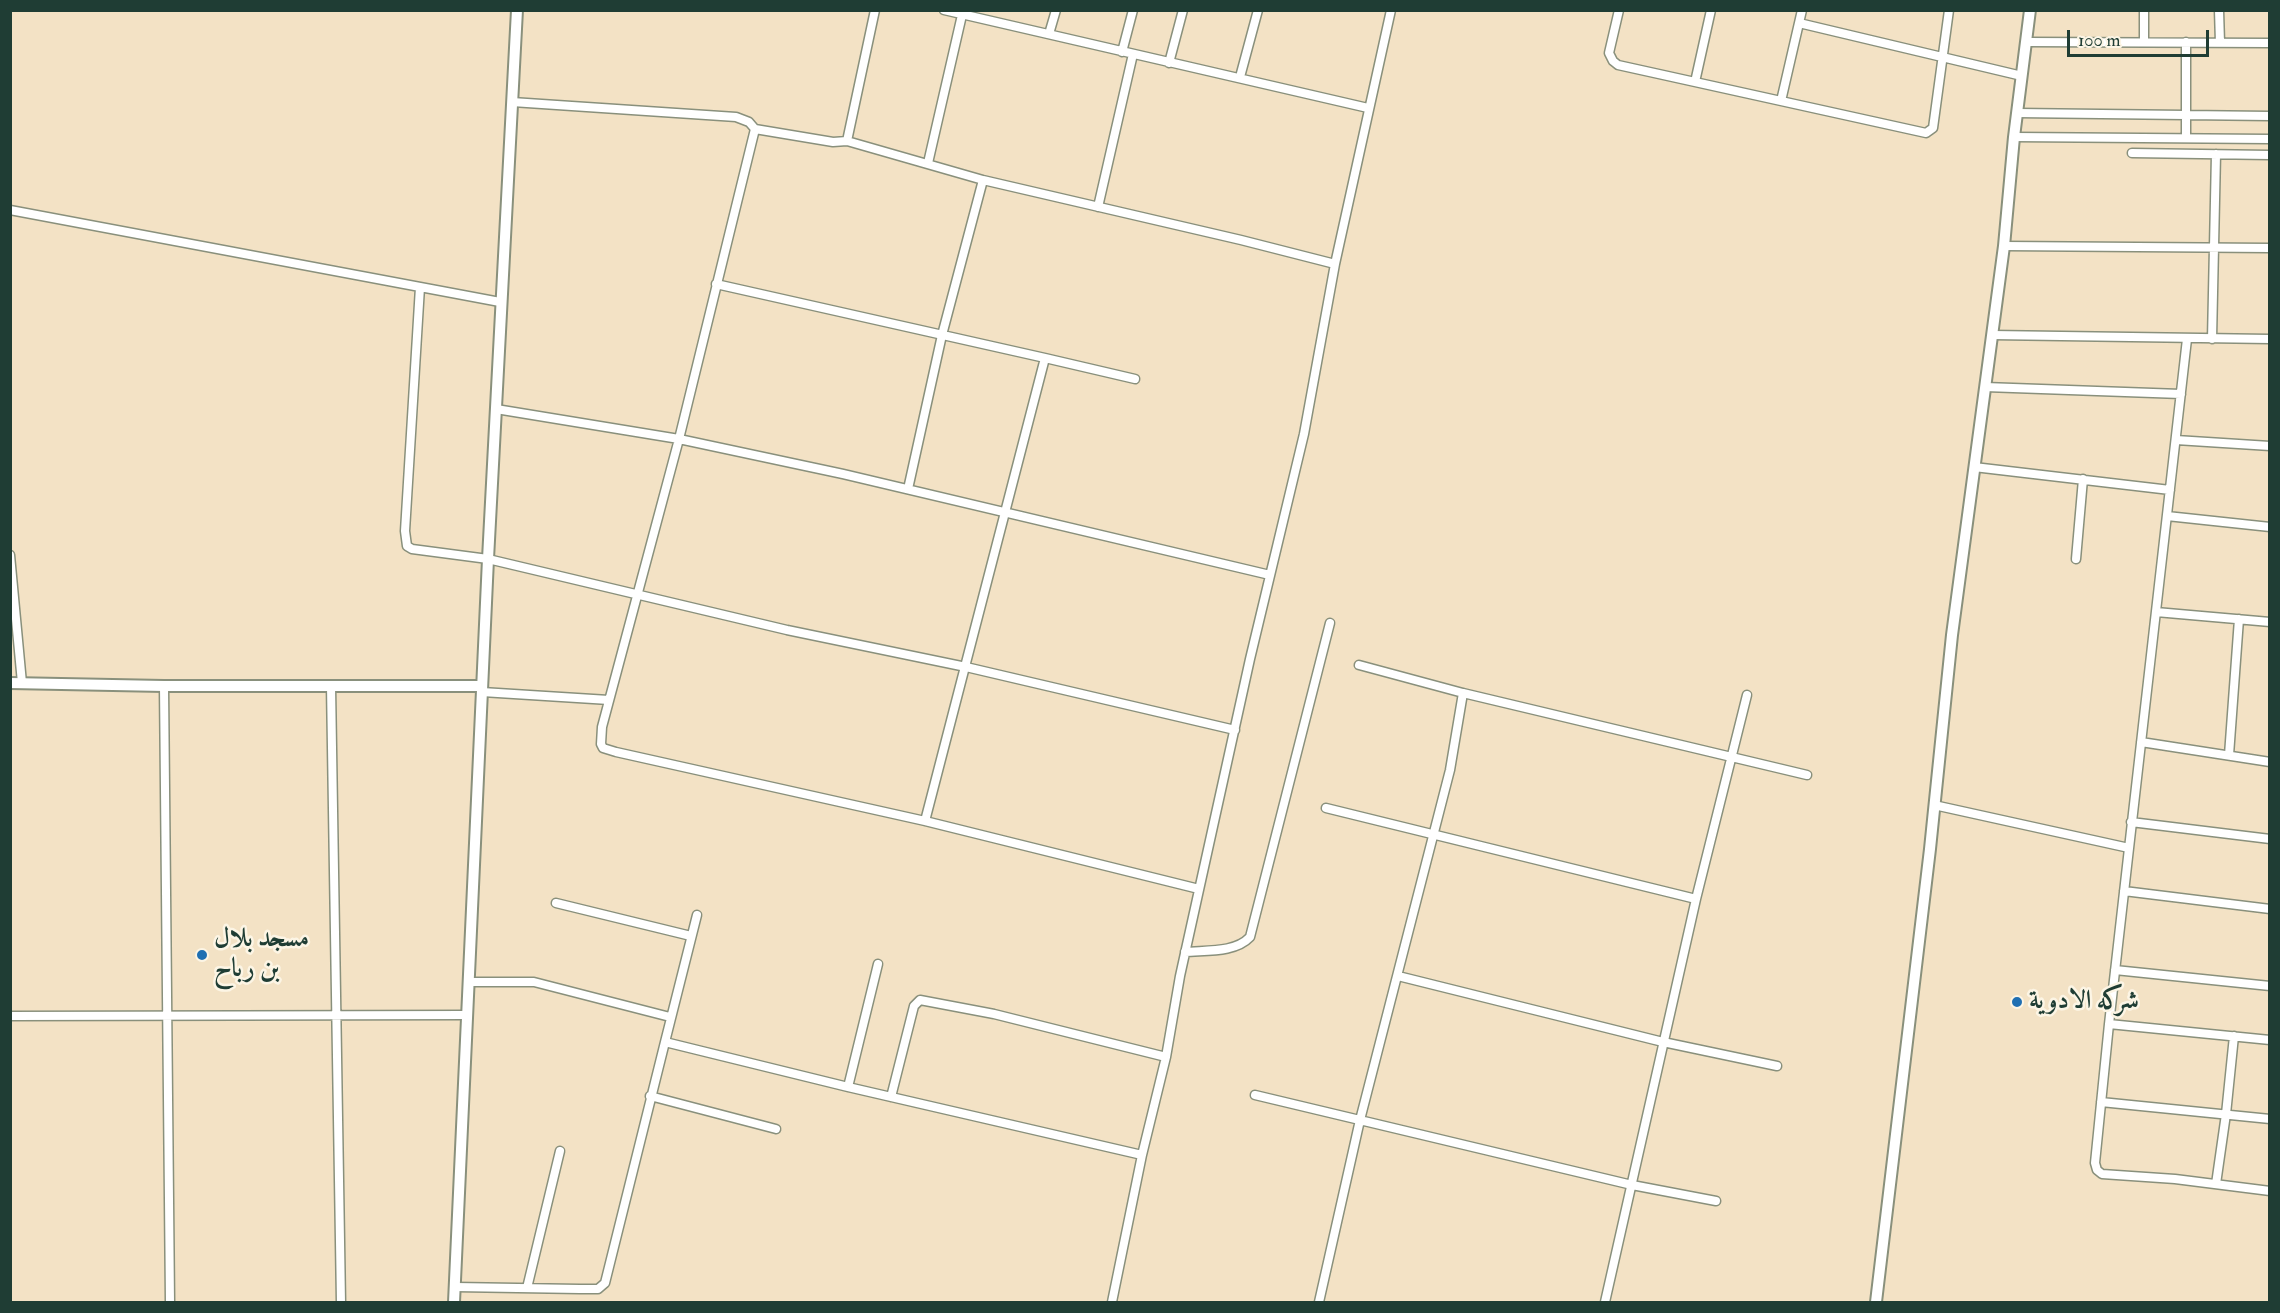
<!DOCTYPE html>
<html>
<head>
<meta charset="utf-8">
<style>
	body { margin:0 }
	#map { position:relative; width:2280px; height:1313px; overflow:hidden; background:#f3e2c5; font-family:"IM FELL Double Pica",serif }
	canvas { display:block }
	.frame { position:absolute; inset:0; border:12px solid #1f3d34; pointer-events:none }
	.scale { position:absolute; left:2067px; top:30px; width:142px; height:27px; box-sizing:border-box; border:3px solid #1f3d34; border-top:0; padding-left:8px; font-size:18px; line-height:21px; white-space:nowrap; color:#1f3d34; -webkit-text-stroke:4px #fcf5e5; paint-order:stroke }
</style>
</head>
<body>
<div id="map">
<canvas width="2280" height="1313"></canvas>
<div class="frame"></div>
<div class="scale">100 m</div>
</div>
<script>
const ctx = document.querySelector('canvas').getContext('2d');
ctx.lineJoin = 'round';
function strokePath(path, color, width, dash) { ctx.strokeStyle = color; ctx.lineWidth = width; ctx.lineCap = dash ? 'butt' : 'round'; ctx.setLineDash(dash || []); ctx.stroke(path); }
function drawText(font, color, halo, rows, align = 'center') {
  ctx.font = font + ' "IM FELL Double Pica",Amiri,serif'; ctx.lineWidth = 5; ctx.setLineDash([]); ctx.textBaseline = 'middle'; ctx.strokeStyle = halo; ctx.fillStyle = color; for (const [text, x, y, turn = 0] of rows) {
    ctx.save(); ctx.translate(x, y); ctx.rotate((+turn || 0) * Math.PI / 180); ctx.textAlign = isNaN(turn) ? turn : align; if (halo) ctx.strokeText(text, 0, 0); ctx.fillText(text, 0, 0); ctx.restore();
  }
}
const minor = new Path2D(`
	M944 10 1368 108
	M1619 10 1609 53 1613 61 1618 65 1926 133 1933 128 1949 10
	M2219 10 2220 43
	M1799 23 2022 76
	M1049 34 1056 10
	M2026 42 2270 43
	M2144 42V10
	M2186 42V138
	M1122 52 1133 10
	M1169 63 1183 10
	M1240 77 1258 10
	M1695 82 1711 10
	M1781 101 1802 10
	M512 102 736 117 749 122 755 129 833 142 847 141 983 180 1241 240 1335 264
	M2017 113 2270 116
	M755 129 679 439 602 727 601 744 603 748 616 752 925 821 1199 889
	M2014 137 2270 139
	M847 141 875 10
	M2132 153 2270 155
	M928 163 962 15
	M1098 207 1133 54
	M10 210 500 302
	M2004 246 2270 248
	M716 284 1045 358
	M420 287 405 531 407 546 412 549 488 559 787 630 966 667 1235 730
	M1992 335 2270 339
	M2187 339 2109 1024 2270 1040
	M2212 339 2216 154
	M1985 387 2181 394
	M496 409 679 439 843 474 1270 575
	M2176 440 2270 446
	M1974 467 2170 490
	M908 489 942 335 983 180
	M2167 516 2270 527
	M10 555 22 683
	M2076 559 2083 479
	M2156 612 2270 622
	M1359 665 1463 693 1807 775
	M164 686 170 1302
	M331 686 341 1302
	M482 692 609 700
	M2141 742 2270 762
	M2229 755 2239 619
	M1934 805 2129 848
	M1326 808 1696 899
	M925 821 1045 358 1135 379
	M2131 822 2270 839
	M2124 891 2270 909
	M556 903 691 936
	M1185 952C1206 950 1235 953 1250 937L1330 623
	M878 964 848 1087 1142 1155
	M2115 970 2270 986
	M1398 976 1663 1042 1777 1066
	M468 982H534L670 1017
	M10 1016 467 1015
	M2109 1024 2095 1163 2097 1170 2102 1174 2175 1179 2270 1191
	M665 1042 697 915
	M1255 1095 1632 1185 1716 1201
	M650 1096 776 1129
	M891 1097 914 1006 920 1000 994 1014 1166 1057
	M2101 1102 2270 1119
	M2216 1184 2226 1114 2234 1036
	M455 1287 580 1289H598L605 1283 665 1042 848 1087
	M527 1288 560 1151
	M1112 1302 1142 1155 1166 1057 1180 976 1250 659 1304 434 1335 264 1391 10
	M1319 1302 1360 1120 1450 770 1463 693
	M1605 1302 1696 899 1747 695`);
const tertiary = new Path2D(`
	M10 683 164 686H482
	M454 1302 488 559 517 10
	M1876 1302 1930 849 1952 635 2004 246 2014 137 2030 10`);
const markers = [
	[202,955,6,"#1f6fb2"],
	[2017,1002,6,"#1f6fb2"]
];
const poiNames = [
	["مسجد بلال",214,940],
	["بن رباح",214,970],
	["شركه الادوية",2029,1002]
];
strokePath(minor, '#89907c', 11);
strokePath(tertiary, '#89907c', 14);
strokePath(minor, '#fff', 8);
strokePath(tertiary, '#fff', 10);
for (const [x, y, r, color] of markers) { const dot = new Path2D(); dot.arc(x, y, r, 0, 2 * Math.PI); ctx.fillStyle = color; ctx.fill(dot); strokePath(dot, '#fcf5e5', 2); }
drawText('bold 26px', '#1f3d34', '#fcf5e5', poiNames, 'left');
</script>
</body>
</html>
